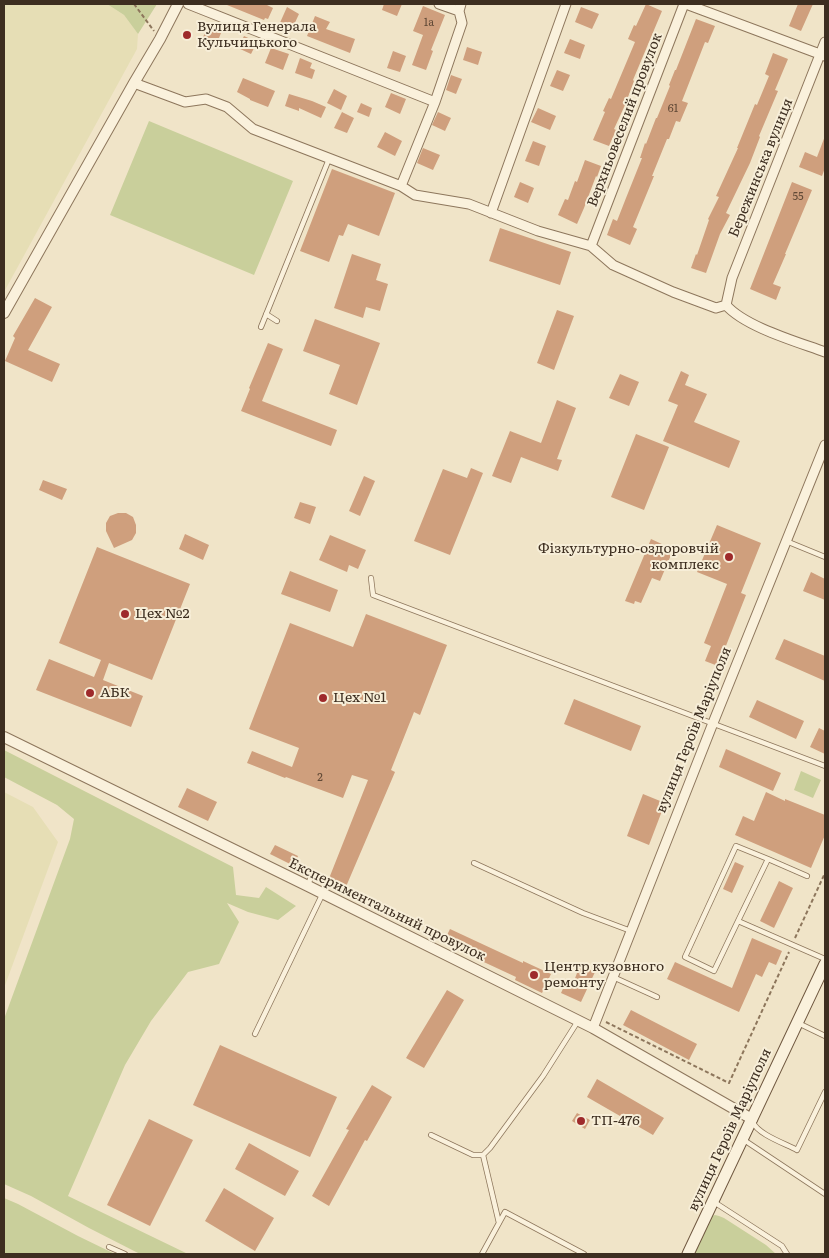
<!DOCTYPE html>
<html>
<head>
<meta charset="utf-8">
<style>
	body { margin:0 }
	#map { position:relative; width:829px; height:1258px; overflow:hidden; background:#f0e4c8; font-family:Literata,serif }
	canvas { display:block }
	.frame { position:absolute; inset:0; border:5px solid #3d2e20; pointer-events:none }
</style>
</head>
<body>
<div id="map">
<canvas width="829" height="1258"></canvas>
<div class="frame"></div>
</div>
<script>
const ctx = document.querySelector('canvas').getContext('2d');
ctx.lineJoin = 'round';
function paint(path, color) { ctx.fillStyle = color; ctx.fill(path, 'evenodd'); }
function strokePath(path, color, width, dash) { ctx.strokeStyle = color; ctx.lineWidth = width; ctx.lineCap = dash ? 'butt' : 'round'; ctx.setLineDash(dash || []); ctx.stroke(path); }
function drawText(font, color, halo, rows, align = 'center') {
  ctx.font = font + ' Literata,serif'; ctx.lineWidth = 4; ctx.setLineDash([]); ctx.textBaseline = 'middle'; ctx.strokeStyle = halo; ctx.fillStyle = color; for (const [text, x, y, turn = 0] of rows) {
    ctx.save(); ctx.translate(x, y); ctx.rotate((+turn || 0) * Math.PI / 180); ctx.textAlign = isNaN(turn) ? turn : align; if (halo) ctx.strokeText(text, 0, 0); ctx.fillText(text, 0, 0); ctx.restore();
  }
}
const farmland = new Path2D(`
	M4 4H107L124 15 138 34 137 49 4 292Z
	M4 792 33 807 58 842 4 988Z`);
const green = new Path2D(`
	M107 4H157L138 34 124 15Z
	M149 121 293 181 254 275 110 215Z
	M4 750 233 867 236 895 259 898 266 887 296 906 278 920 248 912 227 903 239 922 219 964 188 972 151 1021 125 1065 68 1196 188 1254H140L89 1228 31 1196 4 1184V1019L70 839 74 819 57 805 4 777Z
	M801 771 821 780 813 798 794 790Z
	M4 1198 18 1204 78 1236 115 1254H4Z
	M715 1215 719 1216 724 1218 766 1245 776 1254H692L712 1216Z`);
const building = new Path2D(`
	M227 4H265L273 8 268 19 265 18 264 20 227 5Z
	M384 4H402L397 16 382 10Z
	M646 4 662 11 633 80 634 81 625 105 614 129 616 130 609 146 593 140 605 112 603 111 609 98 611 99 635 42 628 39 634 25 636 26Z
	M798 4H813L801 31 789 26Z
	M423 6 445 15 431 50 433 51 426 70 412 65 423 35 413 31Z
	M287 7 299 14 291 31 279 25Z
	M581 7 599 14 592 29 575 22Z
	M315 16 330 22 326 29 355 39 350 53 307 36Z
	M696 19 715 26 708 43 705 42 682 101 688 103 680 122 676 121 669 139H667L652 176H654L633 227 637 229 630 245 607 235 613 219 617 221 626 198 642 158H640L645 143 646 144 656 118H657L670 86 669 85 675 70H676Z
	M209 23 223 28 215 48 201 42Z
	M244 36 257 42 251 54 238 48Z
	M570 39 585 45 580 59 564 53Z
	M467 47 482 52 478 65 463 60Z
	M271 48 289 54 283 70 265 63Z
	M393 51 406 56 400 72 387 68Z
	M773 53 788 59 775 90 778 91 759 136 760 137 750 163 726 213 730 215 720 234 706 273 691 268 696 254 697 255 709 220 708 219 719 197 716 196 738 148H737L755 104 757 105 769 76 765 74Z
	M300 58 312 63 310 68 315 70 312 79 295 73Z
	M557 70 570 75 563 91 550 86Z
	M451 75 462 79 456 94 446 90Z
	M243 78 275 91 268 107 250 100V99L237 92Z
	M334 89 347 96 341 110 327 103Z
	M391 93 406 99 400 114 385 107Z
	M289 94 312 101 326 107 321 118 299 108V111L285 106Z
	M361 103 372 108 369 117 357 112Z
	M538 108 556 116 550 130 531 122Z
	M342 112 354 118 347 133 334 128Z
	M438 112 451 118 445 131 432 125Z
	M385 132 402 141 395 156 377 147Z
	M825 136V168L822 176 799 167 805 152 817 157Z
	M533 141 546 146 539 166 525 161Z
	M423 148 440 155 433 170 417 163Z
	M585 160 601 166 597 177 596 176 584 208 577 224 558 215 565 199 568 200 575 181 577 182Z
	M332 169 395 193 379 236 348 224 343 236 339 235 329 262 300 251Z
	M520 182 534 188 528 203 514 197Z
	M792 182 812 190 785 254H786L773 284 781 287 776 300 750 289Z
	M500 228 571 252 560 285 489 261Z
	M352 254 381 264 376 280 388 284 380 311 366 307 363 318 334 308Z
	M35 298 52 307 28 350 60 364 52 382 5 361 15 338 13 336Z
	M557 310 574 316 554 370 537 363Z
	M315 319 380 343 357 405 329 394 340 365 303 351Z
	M268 343 283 349 262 401 337 430 331 446 241 411 250 389 249 388Z
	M681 371 689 375 685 385 707 394 694 422 740 441 729 468 663 441 678 405 668 401Z
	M620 374 639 382 629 406 609 398Z
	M557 400 576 408 557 459 562 460 558 471 521 457 511 483 492 476 510 431 541 443Z
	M636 434 669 447 644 510 611 497Z
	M471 468 483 473 450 555 414 541 443 469 467 478Z
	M364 476 375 481 360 516 349 511Z
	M43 480 67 489 62 500 39 490Z
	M300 502 316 507 310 524 294 518Z
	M118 513H126L133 517 136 525V533L132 540 114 548 106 531V523L110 516Z
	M717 525 761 543 741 593 746 595 718 666 705 661 711 646 704 643 727 584 697 572Z
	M185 534 209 545 203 560 179 549Z
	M330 535 366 550 358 569 349 565 347 572 319 560Z
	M651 539 664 545 662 551 671 555 660 581 652 578 641 603 635 601 634 604 625 601Z
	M97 547 190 584 152 680 109 663 103 680 143 696 131 727 36 690 49 659 94 677 101 660 59 643Z
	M290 571 338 590 330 612 281 594Z
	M811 572 825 579V600L803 591Z
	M366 614 447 645 420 715 414 712 391 770 395 772 345 889 328 881 368 780 352 775 343 798 286 777 285 778 247 763 252 751 292 767 299 748 249 729 290 623 353 647Z
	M784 639 825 656V681L775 659Z
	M574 699 641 726 631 751 564 724Z
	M757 700 804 721 796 739 749 717Z
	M819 728 825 731V754L810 747Z
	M726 749 781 773 773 791 719 767Z
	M187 788 217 802 208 821 178 807Z
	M766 792 785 801V799L825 815V835L811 868 735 835 743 816 754 821Z
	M643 794 665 803 649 845 627 836Z
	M275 845 298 856 294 866 270 854Z
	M735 862 744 866 732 893 723 889Z
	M779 881 793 888 774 928 760 921Z
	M450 929 523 963V961L551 974 542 993 515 980 516 977 443 943Z
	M752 938 782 951 776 965 769 962 762 977 756 974 739 1012 667 979 675 962 732 988Z
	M580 965 595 972 581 1002 561 993 568 978 574 981Z
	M447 990 464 1000 424 1068 406 1058Z
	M631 1010 697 1044 689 1060 623 1025Z
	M220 1045 337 1097 310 1157 193 1105Z
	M597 1079 664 1118 653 1135 587 1097Z
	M372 1085 392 1097 367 1141 365 1140 329 1206 312 1196 349 1130 346 1129Z
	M577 1113 590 1120 585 1129 572 1121Z
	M149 1119 193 1140 150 1226 107 1205Z
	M249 1143 299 1171 285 1196 235 1169Z
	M224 1188 274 1218 255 1251 205 1221Z`);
const path = new Path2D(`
	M134 4 154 31
	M795 938 825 873
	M606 1022 729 1083 789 952`);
const service = new Path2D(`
	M266 314 277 321
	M261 327 329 159
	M786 541 825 557
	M371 578 373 595 825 766
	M474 863 583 913 631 931
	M807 876 768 859 738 921 825 959
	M308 886 311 876
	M738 921 714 971 685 957 736 846 768 859
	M613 977 657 997
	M798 1023 825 1036
	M255 1034 322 895
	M753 1122C757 1134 786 1144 797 1150L825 1092
	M431 1135 473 1155H483L490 1148 543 1076 578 1021
	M744 1140 825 1194
	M483 1155 499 1223
	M714 1202 782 1246 787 1254
	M109 1247 125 1254
	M482 1254 505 1212 584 1254`);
const minor = new Path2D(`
	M188 4 435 102
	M439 4 459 11
	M686 4 825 56
	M134 83 185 102 206 99 227 107 253 129 401 186 415 195 469 204 538 231 591 246 613 265 673 292 716 308 726 305C745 327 798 342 825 352
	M401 186 435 102 462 23 459 11 461 4
	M491 213 566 4
	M591 246 684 4
	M726 305 732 278 825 42
	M593 1028 713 723 825 445`);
const tertiary = new Path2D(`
	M4 313 134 83 160 39 178 4
	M4 737 308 886 593 1028 752 1119`);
const secondary = new Path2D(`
	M688 1254 825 964`);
const markers = [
	[187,35,5,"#9e2a2b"],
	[729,557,5,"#9e2a2b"],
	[125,614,5,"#9e2a2b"],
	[90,693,5,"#9e2a2b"],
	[323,698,5,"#9e2a2b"],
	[534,975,5,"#9e2a2b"],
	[581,1121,5,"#9e2a2b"]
];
const numberNames = [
	["1а",429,23],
	["61",673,109],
	["55",798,197],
	["2",320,778]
];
const poiNames = [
	["Вулиця Генерала",197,27],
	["Кульчицького",197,43],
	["Фізкультурно-оздоровчій",719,549,"right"],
	["комплекс",719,565,"right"],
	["Цех №2",135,614],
	["АБК",100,693],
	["Цех №1",333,698],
	["Центр кузовного",544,967],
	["ремонту",544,983],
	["ТП-476",591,1121]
];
const streetNames = [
	["Верхньовеселий провулок",625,120,-69],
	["Бережинська вулиця",761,168,-68],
	["вулиця Героїв Маріуполя",694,730,-68],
	["Експериментальний провулок",387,910,26],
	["вулиця Героїв Маріуполя",730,1130,-65]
];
paint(farmland, '#e6deb5');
paint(green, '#c9cf9b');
paint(building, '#cf9f7d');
strokePath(service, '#8d765c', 6);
strokePath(minor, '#8d765c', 11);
strokePath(tertiary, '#8d765c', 12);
strokePath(secondary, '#6f573f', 13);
strokePath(path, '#8d765c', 2, [4, 2.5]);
strokePath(service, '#faf1dc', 4.5);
strokePath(minor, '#faf1dc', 9);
strokePath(tertiary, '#faf1dc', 10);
strokePath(secondary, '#faf1dc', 11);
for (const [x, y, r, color] of markers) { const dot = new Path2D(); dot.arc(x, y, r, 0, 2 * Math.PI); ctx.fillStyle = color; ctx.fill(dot); strokePath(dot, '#f7eed8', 2); }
drawText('11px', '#624a37', null, numberNames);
drawText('14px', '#3d2e20', '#f7eed8', poiNames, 'left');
drawText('14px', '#3d2e20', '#f7eed8', streetNames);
</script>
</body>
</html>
